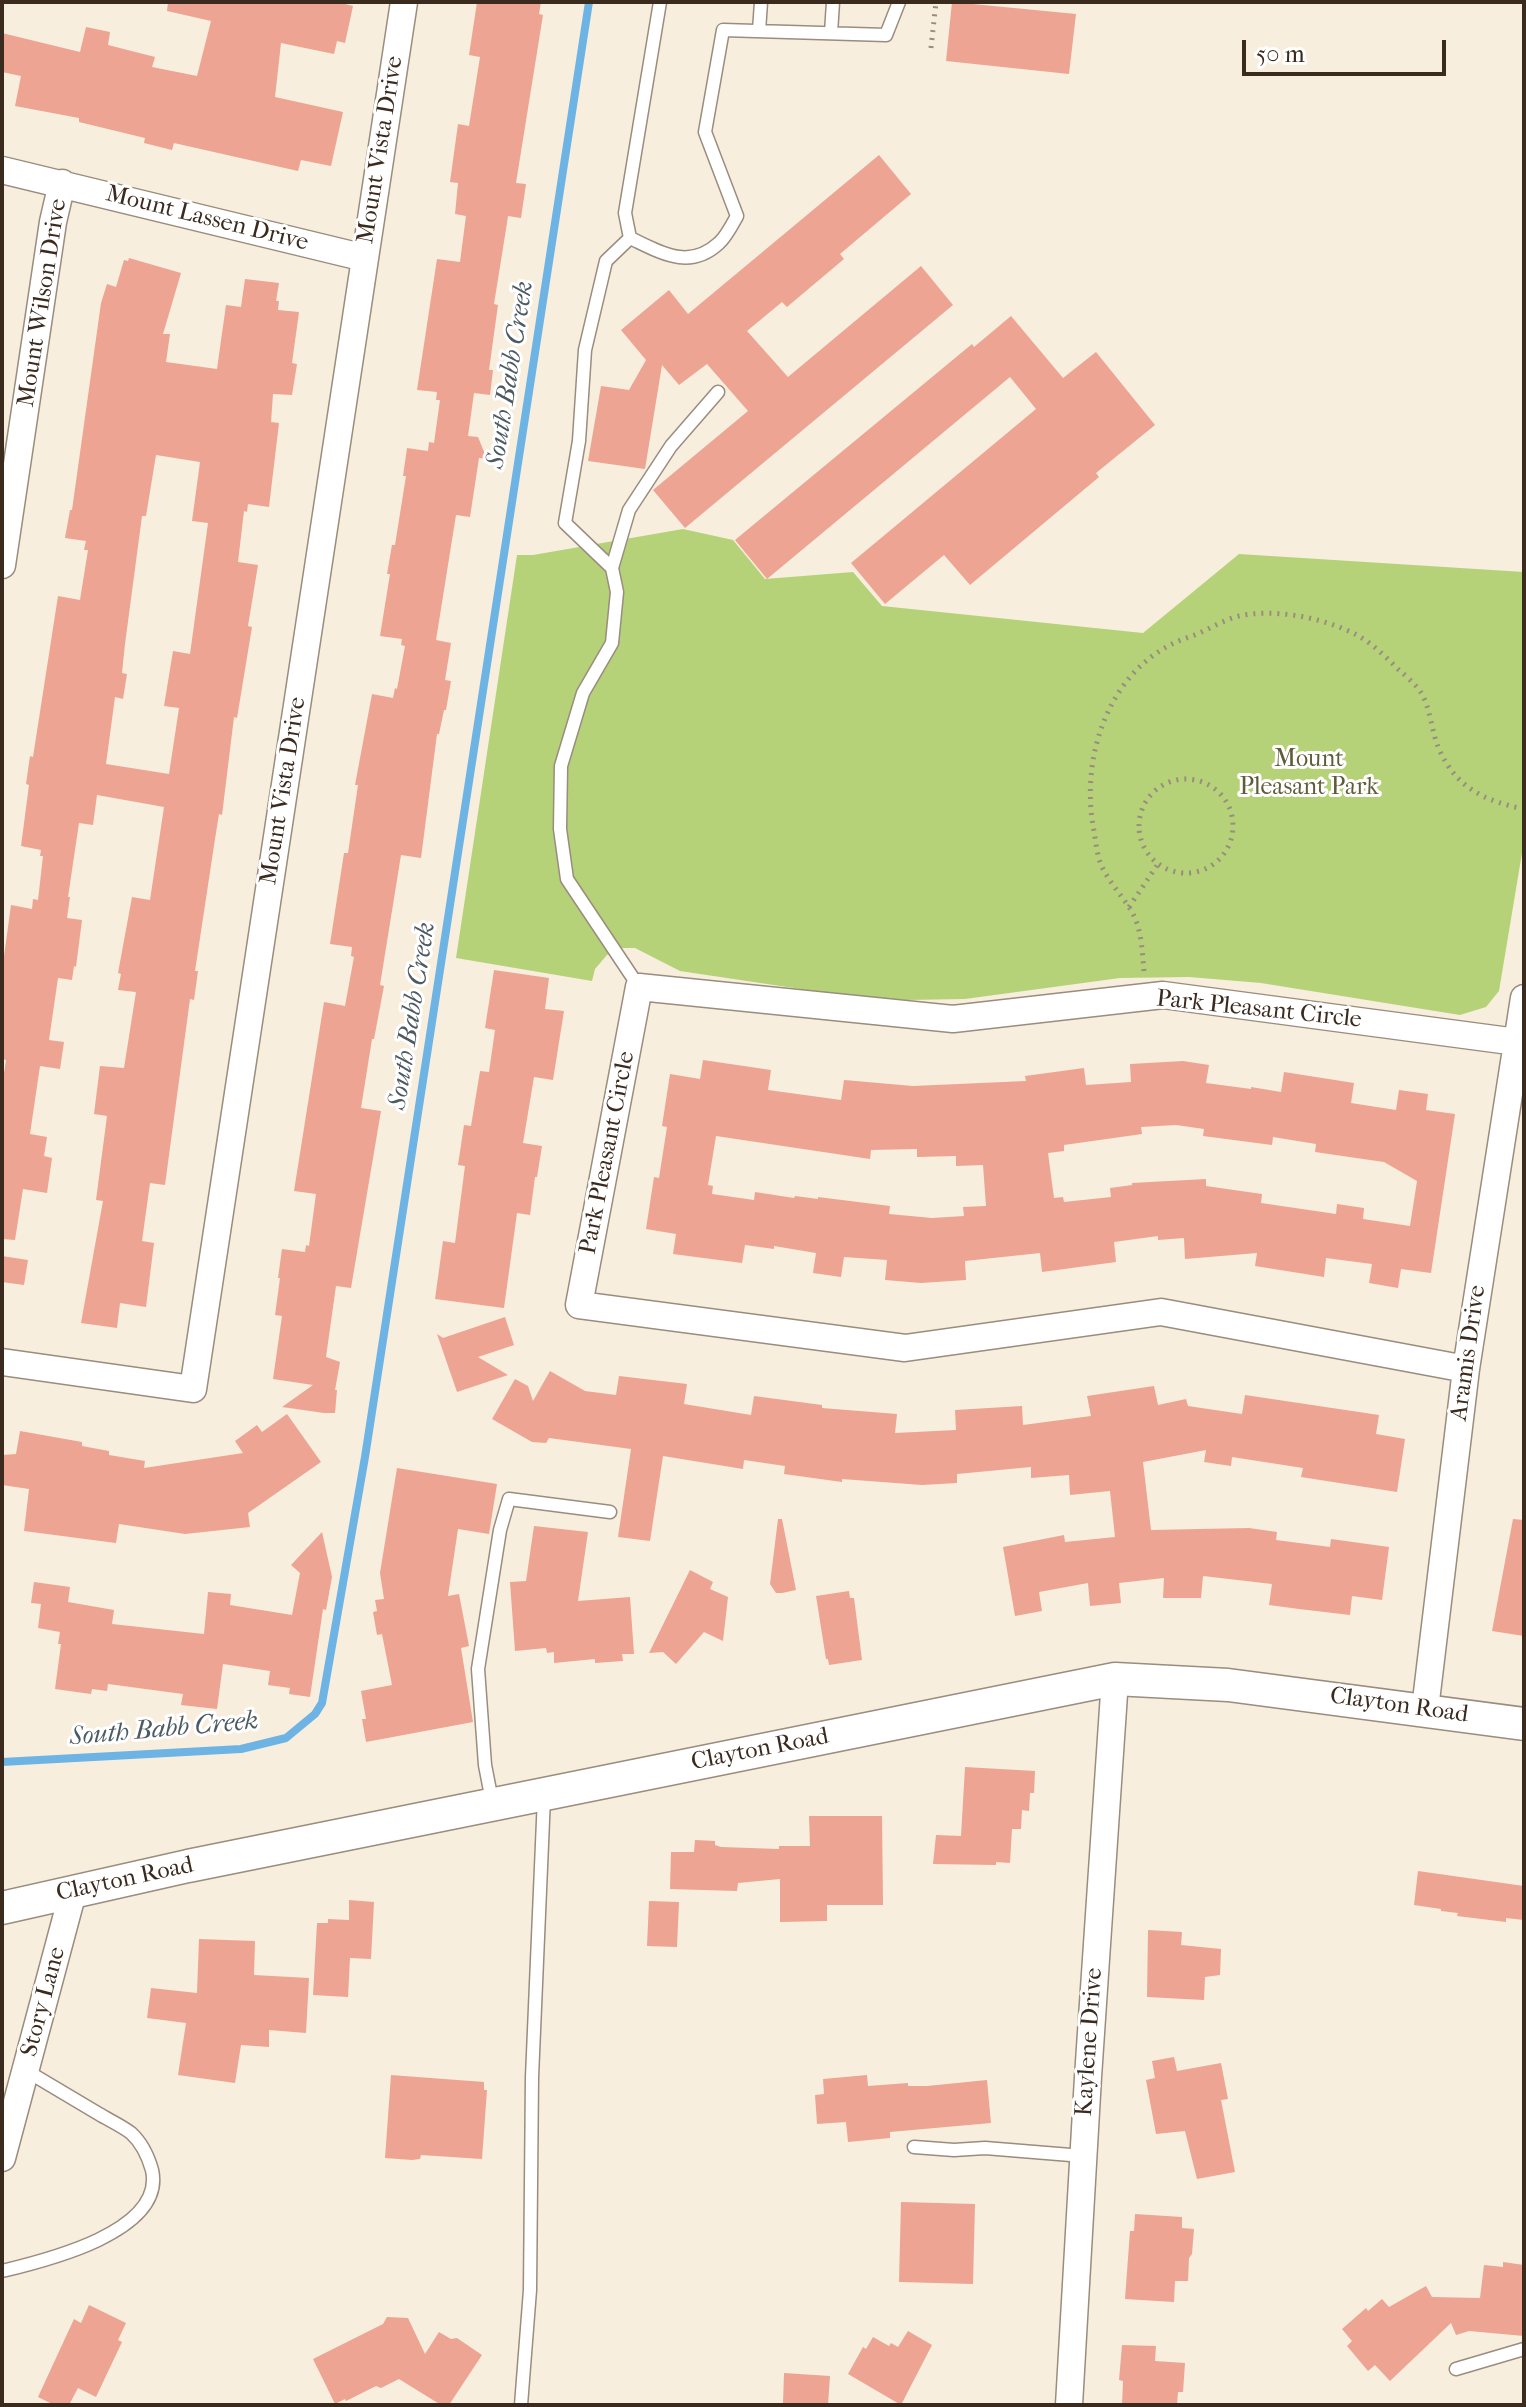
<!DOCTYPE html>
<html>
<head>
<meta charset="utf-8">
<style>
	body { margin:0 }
	#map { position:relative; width:1526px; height:2407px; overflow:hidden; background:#f8eede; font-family:"IM FELL French Canon",serif }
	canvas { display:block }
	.frame { position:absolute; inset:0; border:4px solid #3b2a1e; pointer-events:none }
	.scale { position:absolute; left:1242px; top:40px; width:204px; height:36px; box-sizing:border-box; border:4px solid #3b2a1e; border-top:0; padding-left:10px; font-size:24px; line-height:28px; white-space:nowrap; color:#3b2a1e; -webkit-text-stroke:6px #fff; paint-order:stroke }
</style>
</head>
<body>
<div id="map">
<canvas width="1526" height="2407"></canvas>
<div class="frame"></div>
<div class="scale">50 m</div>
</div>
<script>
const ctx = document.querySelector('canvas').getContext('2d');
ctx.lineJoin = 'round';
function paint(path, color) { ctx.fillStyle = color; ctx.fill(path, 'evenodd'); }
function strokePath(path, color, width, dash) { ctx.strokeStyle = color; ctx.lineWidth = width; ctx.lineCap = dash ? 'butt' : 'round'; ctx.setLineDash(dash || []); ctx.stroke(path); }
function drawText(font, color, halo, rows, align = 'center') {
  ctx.font = font + ' "IM FELL French Canon",serif'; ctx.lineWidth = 6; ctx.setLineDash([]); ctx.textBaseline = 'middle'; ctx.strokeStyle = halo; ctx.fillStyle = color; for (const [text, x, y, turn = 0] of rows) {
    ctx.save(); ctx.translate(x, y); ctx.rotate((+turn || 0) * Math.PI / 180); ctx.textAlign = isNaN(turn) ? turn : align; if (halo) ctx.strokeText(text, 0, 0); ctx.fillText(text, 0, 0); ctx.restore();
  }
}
const green = new Path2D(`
	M683 529 733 540 765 579 853 572 882 606 1143 633 1239 554 1524 572V841L1499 991 1486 1007 1460 1015 1261 983 1189 977 1120 978 965 999 906 1000 854 997 680 971 635 948H623L607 955 595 969 592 981 456 958 517 555H533Z`);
const stream = new Path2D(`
	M2 1762 241 1749 286 1738 315 1714 322 1703 365 1457 589 2`);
const building = new Path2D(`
	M168 2H337L353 6 345 43 337 41 334 54 281 43 275 97 343 112 331 166 301 160 298 171 174 143 172 150 144 143 145 138 79 122V118L15 106 21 76 2 72V33L80 52 86 27 110 32 108 45 155 57 152 67 197 76 211 21 167 11Z
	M477 2H541L539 14 543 15 516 183 526 184 521 218 508 216 507 223 494 304 498 305 489 370H493L490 395 474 393 468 436 478 437 487 459 479 458 470 517 456 515 436 640 451 643 445 680 451 681 446 710H444L439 734H437L421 858 401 855 380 985 384 986 374 1039H372L361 1108 381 1111 351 1288 336 1286 326 1357 340 1362 335 1390H337L335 1413H324L282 1407 313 1385 273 1379 282 1316 275 1315 280 1278H278L282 1249 305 1252 306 1245 309 1246 316 1194 294 1191 324 1002 345 1006 354 957 351 956 352 947 330 944 344 853H348L358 785H355L372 694 393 698 395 688 397 689 405 646 401 645 402 639 380 636 390 574H387L392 545H395L406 476H403L407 448 428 451 429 442 434 443 440 400H436L437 392 417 390 437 259 460 262 466 216 455 214 458 183 450 182 458 124 469 126 480 57 469 55Z
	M952 2 1076 14 1069 74 946 61Z
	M879 155 911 194 840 254 844 259 787 307 782 302 747 331 788 377 921 266 953 305 685 528 653 490 748 411 707 364 679 385 662 365 645 469 588 461 601 386 629 390 646 360 621 330 669 290 688 314Z
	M129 258 181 273 163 334H170L166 362 217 369 226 305 241 307 245 279 279 283 276 301H279L278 310 299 312 292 363 297 364 292 395 273 394 271 422 279 423 269 507 248 504 247 512 244 511 238 562 258 565 248 626 252 627 237 718 234 717 222 815 219 814 215 839 195 971H198L194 1000 190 999 165 1185 150 1183 142 1241 154 1243 146 1307 120 1303 117 1328 81 1323 103 1201 96 1200 107 1116 94 1114 100 1066 124 1068 136 992 118 990 121 974 118 973 132 897 150 900 164 807 97 795 93 825 79 823 68 897H70L67 918 82 920 76 967 74 966 72 980 58 978 49 1040 64 1042 60 1069 40 1066 30 1134 47 1137 44 1156 52 1158 47 1193 23 1189 15 1240 2 1239V1086L6 1060 2 1059V971L11 905 32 909 33 899 38 900 43 856H40L41 850 21 846 29 785 26 784 30 756 33 757 58 596 80 600 88 550H84L86 541 65 538 70 510H72L101 303 107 284 116 287 124 260 128 261ZM156 455 200 462 192 521 208 523 190 654 173 651 164 706 179 708 169 774 106 764 115 697 123 699 127 674 122 673 125 644 142 516H146Z
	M1011 316 1063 378 1096 352 1155 425 1096 473 1099 477 970 585 944 555 885 604 851 563 1036 409 1010 377 767 579 735 540 972 344 974 347Z
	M494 970 549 978 545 1009 564 1011 553 1080 534 1077 523 1143 542 1146 537 1177H535L530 1215 517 1213 504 1308 435 1299 443 1241 455 1243 465 1166 458 1165 464 1125 471 1126 480 1071 489 1072 495 1030 485 1028Z
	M703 1060 771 1070 768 1090 841 1100 844 1080 913 1086 1026 1081 1025 1076 1084 1068 1086 1085 1131 1082 1130 1064 1183 1061 1209 1065 1206 1083 1251 1089V1087L1281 1092 1284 1072 1354 1083 1351 1103 1396 1110 1399 1090 1428 1094 1426 1110 1455 1114 1431 1273 1401 1269 1398 1288 1369 1283 1372 1264 1326 1258 1324 1277 1255 1266 1257 1253 1185 1259 1184 1238 1158 1240V1236L1114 1242 1116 1262 1042 1272 1040 1253 965 1261 966 1280 921 1283 885 1280 887 1260 844 1257 841 1277 813 1273 816 1253 774 1246V1249L745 1245 742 1263 673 1254 676 1234 646 1229 654 1177 659 1178 667 1127 662 1126 670 1074 700 1079ZM1176 1125 1204 1129 1203 1136 1272 1145 1273 1137 1316 1144 1315 1152 1384 1162 1417 1181 1410 1226 1363 1219 1364 1208 1337 1204 1336 1214 1261 1203 1262 1194 1206 1186V1179L1132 1183V1185L1110 1188 1111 1197 1064 1202 1063 1197 1054 1198 1048 1153 1064 1151V1145L1142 1134 1141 1127ZM716 1136 870 1159 871 1150 917 1149V1157L956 1156V1166L983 1165 986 1206 963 1207 964 1216 932 1218 889 1214 890 1206 818 1197V1199L795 1196 794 1198 755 1192 754 1200 712 1194 713 1186 708 1185Z
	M2 1256 28 1260 24 1285 2 1282Z
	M505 1317 514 1345 478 1357 508 1375 457 1392 437 1334 443 1338Z
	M550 1371 585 1391 616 1395 619 1376 687 1384 684 1404 751 1415 754 1396 822 1405V1408L897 1414 895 1433 956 1430 955 1410 1022 1406 1023 1425 1091 1416 1087 1396 1154 1386 1158 1405 1186 1399 1188 1406 1242 1414 1245 1395 1379 1415 1376 1434 1405 1439 1397 1492 1301 1477 1303 1468 1232 1457 1231 1466 1204 1462 1206 1450 1143 1462 1151 1530 1249 1528 1277 1532 1276 1540 1330 1547 1331 1539 1389 1547 1382 1600 1352 1596 1350 1615 1299 1609 1269 1605 1272 1584 1203 1576 1201 1598H1163L1164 1578 1119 1583 1121 1603 1090 1606 1088 1583 1039 1592 1042 1611 1015 1616 1003 1547 1064 1535 1065 1542 1115 1537 1110 1491 1070 1495 1069 1475 1031 1478V1467L957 1474V1483L922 1485 842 1479V1482L784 1474 785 1466 744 1460 743 1469 663 1456 650 1541 618 1537 631 1449 549 1438 546 1443 532 1442 492 1419 515 1379 528 1386 533 1401Z
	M287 1414 321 1462 248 1513 250 1527 185 1534 119 1524 116 1543 24 1531 29 1489 2 1485V1455L16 1454 20 1431 82 1442V1446L109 1451V1455L145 1461 144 1468 243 1453 235 1441 257 1425 262 1432Z
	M397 1468 497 1484 489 1534 458 1529 448 1596 459 1594 469 1646 461 1648 473 1722 366 1742 362 1719H366L361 1691 392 1685 382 1634 377 1635 373 1612 377 1611 375 1600 384 1599 380 1573Z
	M778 1519H782L796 1590 782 1593H776L770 1584Z
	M1513 1519 1524 1520V1636L1492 1631Z
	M534 1526 588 1532 578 1601 630 1597 634 1654H622L623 1661 595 1663V1659L554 1663V1652L547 1653 546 1648 515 1651 510 1582 526 1581Z
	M322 1532 332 1577 326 1610 323 1609 310 1697 289 1694 290 1688 268 1685 270 1671 223 1664 217 1709 181 1705 183 1694 108 1684 107 1691 92 1689 91 1694 55 1689 61 1644H58L60 1632 38 1628 41 1604 31 1603 34 1582 70 1587 68 1602 114 1610 112 1624 204 1634 208 1592 231 1594 230 1605 292 1615 300 1573 291 1565Z
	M690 1570 713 1582 710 1589 728 1597 723 1641 704 1632 676 1664 663 1652 649 1653Z
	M849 1591 850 1598H854L862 1660 829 1665 828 1659H826L816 1596Z
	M965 1767 1035 1771 1034 1793H1030L1029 1811 1022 1810 1021 1829H1012L1010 1863 996 1862V1865L933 1864 936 1835 961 1836Z
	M809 1816H882L883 1905H827V1921L780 1922V1879L738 1883 737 1891 670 1889 671 1852H694L695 1840 715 1841V1845L721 1847 779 1849V1846H810Z
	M1418 1871 1524 1886V1920L1506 1918V1922L1457 1916 1458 1913 1441 1911V1909L1414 1905Z
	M349 1900 374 1902 371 1959 350 1958 348 1997 313 1995 317 1923H328V1919L349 1920Z
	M649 1901 679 1902 677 1947 647 1946Z
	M1148 1930 1182 1932 1181 1945 1221 1949 1220 1975 1205 1977 1204 2000 1147 1997Z
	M199 1939 255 1941 254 1975 309 1978 306 2033 269 2030V2047L241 2045 235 2083 178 2075 186 2023 147 2018 151 1988 197 1993Z
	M1174 2057 1177 2071 1221 2063 1228 2099 1221 2100 1235 2172 1197 2179 1185 2131 1156 2134 1146 2080 1155 2078 1152 2061Z
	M391 2075 484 2082V2090H487L482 2159 421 2155 420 2159 412 2160 385 2158Z
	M867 2075 868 2086 908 2083V2086H927L987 2080 991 2123 890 2132V2138L848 2142 846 2122 817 2124 815 2095 824 2094 823 2079Z
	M901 2202 975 2204 973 2284 899 2282Z
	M1135 2214 1182 2217V2228L1194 2229 1192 2254 1189 2258 1188 2281H1175L1174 2302 1125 2299 1130 2231H1134Z
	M1503 2262 1524 2265V2336L1469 2331 1456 2335 1451 2323 1390 2381 1375 2365 1368 2371 1347 2346 1352 2341 1342 2329 1366 2308 1368 2311 1382 2299 1389 2307 1426 2286 1432 2297 1480 2298 1484 2265 1503 2267Z
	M89 2305 126 2323 118 2340 122 2342 96 2397 78 2388 69 2405H54L38 2397 74 2319 81 2323Z
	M387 2317 408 2318 425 2354 439 2332 451 2339 457 2338 482 2355 449 2405H441L399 2379 381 2388 376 2386 346 2401 345 2399 335 2404 313 2359 383 2324Z
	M908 2331 932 2345 901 2405 848 2374 863 2347 866 2349 873 2337 889 2346 891 2343 898 2347Z
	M1122 2345 1156 2346 1155 2361 1185 2363 1183 2392H1178L1177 2405H1122L1123 2381 1119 2380Z
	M784 2373 830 2376 828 2405 783 2403Z`);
const path = new Path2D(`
	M931 48 936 2
	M1139 826a47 47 0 1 1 94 0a47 47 0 1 1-94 0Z
	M1129 907 1158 864
	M1144 971C1142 952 1142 930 1132 912 1123 897 1110 883 1102 867 1097 856 1096 843 1094 831 1079 756 1110 663 1189 637 1205 632 1222 620 1239 616 1276 608 1324 618 1357 635 1373 644 1386 657 1399 670 1406 676 1415 684 1420 691 1431 708 1431 731 1439 749 1456 788 1485 801 1524 809`);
const service = new Path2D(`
	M759 31 761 2
	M831 33 833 2
	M630 238C660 252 689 271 719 243 726 237 732 225 737 216L705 132 723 30 886 35 899 2
	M630 238 625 213 660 2
	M612 568 565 523 579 441 585 350 606 261 630 238
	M639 987 567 879 560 829 561 766 583 693 612 643 617 592 612 568 629 510 671 446 718 392
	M492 1801 485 1765 478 1669 500 1530 509 1499 610 1512
	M914 2147 954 2150 985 2148 1083 2156
	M2 2271C44 2261 166 2232 152 2170 148 2156 142 2143 131 2133 122 2126 109 2120 99 2114 75 2100 50 2085 25 2070
	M1456 2369 1524 2349
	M521 2405 530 2290 532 2077 544 1797`);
const minor = new Path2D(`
	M2 170 365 258
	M2 565 53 222 62 183
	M2 1362 193 1389 404 2
	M1466 1369 1161 1312 905 1348 579 1305 639 987 953 1019 1163 995 1517 1042
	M1425 1709 1466 1369 1524 998
	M2 2158 73 1892
	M1069 2405 1088 2077 1115 1679`);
const tertiary = new Path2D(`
	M2 1908 188 1866 1115 1679 1228 1685 1524 1724`);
const streetNames = [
	["Mount Vista Drive",381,150,-81],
	["Mount Lassen Drive",207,219,14],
	["Mount Wilson Drive",43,303,-81],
	["Mount Vista Drive",284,791,-81],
	["Park Pleasant Circle",1259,1010,6],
	["Park Pleasant Circle",608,1153,-79],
	["Aramis Drive",1469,1353,-82],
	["Clayton Road",1399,1706,8],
	["Clayton Road",760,1750,-11],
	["Clayton Road",125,1880,-12],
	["Story Lane",44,2002,-75],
	["Kaylene Drive",1090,2042,-86]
];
const parkNames = [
	["Mount",1309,760],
	["Pleasant Park",1309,788]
];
const waterNames = [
	["South Babb Creek",511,375,-81],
	["South Babb Creek",413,1016,-81],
	["South Babb Creek",164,1730,-5]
];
paint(green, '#b5d278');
strokePath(stream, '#6db3e4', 8);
paint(building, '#eda492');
strokePath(service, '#9a8c7e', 15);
strokePath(minor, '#9a8c7e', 29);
strokePath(tertiary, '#9a8c7e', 35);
strokePath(path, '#9a8c7e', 5, [2, 6]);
strokePath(service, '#fff', 12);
strokePath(minor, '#fff', 26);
strokePath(tertiary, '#fff', 32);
drawText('24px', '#3b2a1e', '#fff', streetNames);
drawText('24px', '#605c39', '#fff', parkNames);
drawText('italic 26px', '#4c5a63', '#fff', waterNames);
</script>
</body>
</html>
